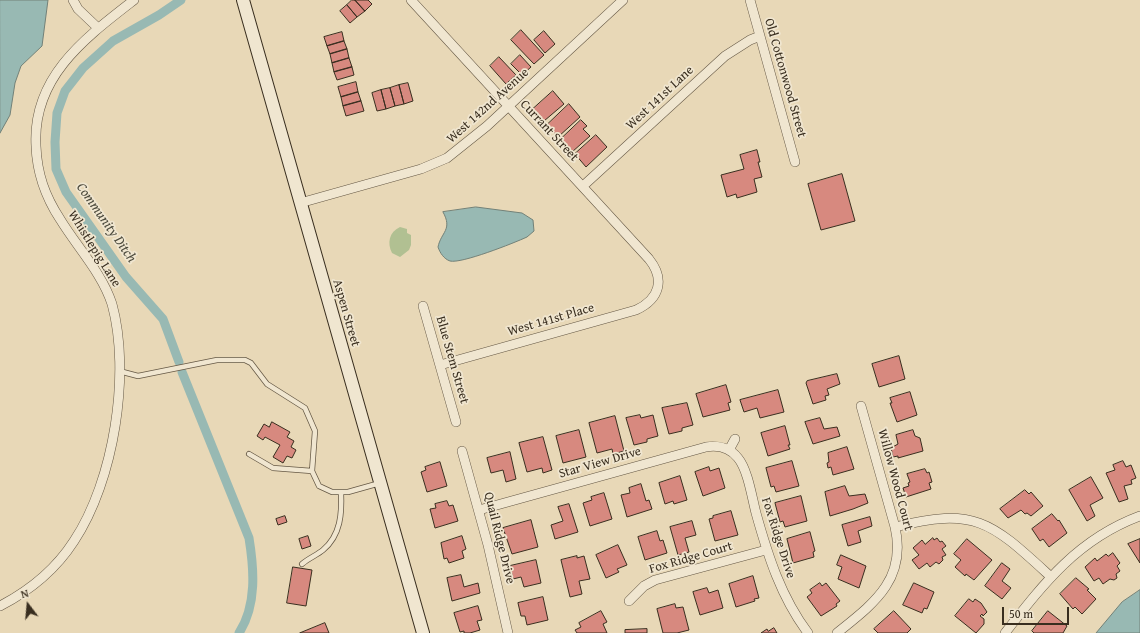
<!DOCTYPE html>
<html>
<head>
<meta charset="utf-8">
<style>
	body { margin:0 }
	#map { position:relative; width:1140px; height:633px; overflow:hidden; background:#e8d8b7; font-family:"Gentium Book Plus",serif }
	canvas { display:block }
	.north { position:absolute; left:8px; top:585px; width:40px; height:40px; -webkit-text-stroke:3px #f0e6d0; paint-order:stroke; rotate:344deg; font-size:11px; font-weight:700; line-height:16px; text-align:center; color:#392e1f }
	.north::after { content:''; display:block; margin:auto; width:14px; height:18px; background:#392e1f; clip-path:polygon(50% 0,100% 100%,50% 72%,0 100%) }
	.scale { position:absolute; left:1002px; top:607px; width:67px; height:18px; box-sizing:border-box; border:2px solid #392e1f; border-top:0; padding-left:5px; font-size:12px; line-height:14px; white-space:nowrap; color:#392e1f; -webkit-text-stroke:3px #f0e6d0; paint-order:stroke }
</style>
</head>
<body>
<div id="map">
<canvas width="1140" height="633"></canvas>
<div class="north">N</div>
<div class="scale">50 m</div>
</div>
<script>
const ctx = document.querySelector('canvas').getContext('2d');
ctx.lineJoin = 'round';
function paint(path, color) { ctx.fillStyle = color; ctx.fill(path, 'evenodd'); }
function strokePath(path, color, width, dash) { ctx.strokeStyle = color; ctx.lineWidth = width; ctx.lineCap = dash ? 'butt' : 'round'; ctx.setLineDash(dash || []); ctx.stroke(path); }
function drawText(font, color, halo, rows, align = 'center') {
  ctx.font = font + ' "Gentium Book Plus",serif'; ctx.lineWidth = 3.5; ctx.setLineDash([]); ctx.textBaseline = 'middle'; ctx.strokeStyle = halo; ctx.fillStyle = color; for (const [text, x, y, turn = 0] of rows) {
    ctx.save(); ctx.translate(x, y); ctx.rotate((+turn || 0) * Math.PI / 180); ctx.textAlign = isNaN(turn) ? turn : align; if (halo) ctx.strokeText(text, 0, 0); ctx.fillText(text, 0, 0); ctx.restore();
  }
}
const green = new Path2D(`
	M400 227 407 229V233L411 235V245L409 250 400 257 392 253C387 243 389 232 400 227Z`);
const water = new Path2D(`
	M0 0H48L42 46 21 66 15 83 10 115 0 133Z
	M476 207 522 213 533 220 534 231 527 237C514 243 461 264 450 261 444 259 440 253 438 247 441 232 453 230 443 212Z
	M1140 590V633H1096L1122 602Z`);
const canal = new Path2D(`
	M179 362 163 319 126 277 66 192 56 169 55 142 57 113 65 91 83 68 113 41 159 15 181 0
	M182 372 249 538C254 569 257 605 239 633`);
const building = new Path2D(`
	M352 0H355L365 11 357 17 347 5Z
	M355 0H368L372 4 365 11Z
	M347 5 357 17 350 23 340 11Z
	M521 30 544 55 534 64 511 40Z
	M544 31 555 44 545 53 534 40Z
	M342 32 344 41 327 46 324 37Z
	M344 41 347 49 330 54 327 46Z
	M347 49 349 58 332 63 330 54Z
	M520 55 531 67 522 75 511 64Z
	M499 57 516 75 506 84 490 66Z
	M349 58 352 67 334 72 332 63Z
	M352 67 354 75 337 80 334 72Z
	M356 82 358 92 341 97 338 87Z
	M408 83 413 101 404 104 399 85Z
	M399 85 404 104 395 106 390 88Z
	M390 88 395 106 386 109 381 90Z
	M381 90 386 109 377 111 372 93Z
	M553 91 564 104 544 121 533 109Z
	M358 92 361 101 343 106 341 97Z
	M361 101 364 111 346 116 343 106Z
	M569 104 580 117 558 137 547 125Z
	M581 120 587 126 583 129 590 136 572 152 560 140Z
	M596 135 607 147 586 167 575 154Z
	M757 150 760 162H758L762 177 754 179 757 192 737 198 736 194 727 197 721 175 744 169 740 155Z
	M842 174 855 221 821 230 808 184Z
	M899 356 905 379 879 387 872 364Z
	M837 374 840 384 827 389 829 395 825 396 826 400 813 404 806 383 807 381Z
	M726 385 731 402 728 403 730 410 703 417 696 394Z
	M778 390 784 412 760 418 757 408 744 412 740 400Z
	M910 392 917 415 897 422 890 403H892L890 398Z
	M687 403 693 425 682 428V431L669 434 662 408Z
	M640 415 641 418 653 415 658 436 647 439V442L634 445 626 418Z
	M615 416 624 451 613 454 612 449 597 453 589 423Z
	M820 418 824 429 837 427 840 436 813 444 805 422Z
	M272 422 290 432 287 437 294 441 291 447 296 450 292 458 287 456 283 463 273 457 280 445 265 437 263 440 257 436 264 424 269 427Z
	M785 426 790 445H788L790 449 768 456 761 433Z
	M579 430 586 457 563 463 556 436Z
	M913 430 915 436 920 438 923 451 898 458V456L893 457 891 448 898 444 896 435Z
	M543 437 552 470 543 473 542 468 527 472 519 443Z
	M847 447 854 469 833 475 831 467 828 468 827 463 829 462 828 453Z
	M510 452 516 479 506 482 503 470 491 473 487 458Z
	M792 461 799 486 776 492 774 486 771 487 766 468Z
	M1123 461 1126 467 1131 465 1136 478 1131 480 1132 484 1124 486 1128 499 1119 502 1106 473 1115 470 1113 465Z
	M440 462 447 486 427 492 421 472 426 470 425 467Z
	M709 467 710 471 719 468 725 488 703 496 695 472Z
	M925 469 927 473 929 472 932 482 929 483 931 489 906 497 903 488 909 486 908 483 910 482 907 474Z
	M680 476 687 500 674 504 673 501 665 504 659 483Z
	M1091 477 1103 498 1090 505 1095 516 1087 521 1069 490Z
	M641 484 646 501 649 500 652 509 627 517 621 495 630 493 629 488Z
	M845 486 849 496 865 494 868 503 853 509 830 516 825 492Z
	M1025 490 1029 494 1031 492 1043 506 1031 516 1027 513 1025 514 1021 510 1008 518 1000 509Z
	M604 493 612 519 590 526 583 503 592 500 591 497Z
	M801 496 807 521 785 527 783 521 780 522 775 503Z
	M447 501 449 506 453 505 458 521 435 528 430 509 436 508 435 504Z
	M569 504 578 532 555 539 551 525 563 521 558 507Z
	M731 511 738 535 715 541 709 519 713 518V516Z
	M1052 514 1058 521 1059 520 1067 533 1049 547 1043 539 1040 541 1032 529Z
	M285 516 287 522 278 525 276 519Z
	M870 517 872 526 858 531 861 542 848 546 842 525Z
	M531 520 538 547 512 554 503 528Z
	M692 521 696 535 685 538 689 552 678 555 670 527Z
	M657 531 660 541 663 540 667 553 645 560 638 537Z
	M810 532 815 551 813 552 814 557 793 563 787 539Z
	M308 536 311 546 302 549 299 539Z
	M462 536 466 549 462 551 464 558 449 563 447 558 444 559 441 543Z
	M933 538 934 540 937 538 940 542 942 541 946 546 942 549 946 555 942 557 943 560 939 564 936 562 930 567 927 563 919 569 912 560 919 555 913 548 922 540 925 544Z
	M967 539 992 560 974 580 966 574 965 576 955 567 961 560 954 554Z
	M1140 539V563L1128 544Z
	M618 545 627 565 617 569 619 572 606 578 596 555Z
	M1113 553 1120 563 1117 566 1120 571 1116 574 1117 578 1114 580 1110 579 1103 584 1099 578 1094 581 1085 567 1095 558 1097 561 1106 554 1108 556Z
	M841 555 866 566 859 588 838 579 842 567 837 565Z
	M577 556V558L584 556 590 579 579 581 582 594 570 597 561 560Z
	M536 560 541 583 524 587 521 577 513 579 510 566Z
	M1002 563 1010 569 1002 581 1011 588 1002 599 985 586Z
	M293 567 312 570 306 606 287 603Z
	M461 575 464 587 478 583 480 593 452 601 447 578Z
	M753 576 759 598 754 599 755 601 736 607 729 584Z
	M1076 578 1089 589 1087 590 1096 599 1082 614 1075 607 1073 609 1060 594Z
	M820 583 822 586 826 583 840 601 836 604 837 606 821 616 807 597 812 593 810 590Z
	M914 583 934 592 927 609 924 608 922 613 903 605Z
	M707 588 709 593 718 590 723 608 700 615 693 592Z
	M543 597 548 620 527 625 525 616H521L518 603Z
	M969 599 973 602 975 599 981 603 987 612 983 616 982 614 980 616 984 619V624L976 633 955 616Z
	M675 604 676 608 683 607 689 630 677 633H663L657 609Z
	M478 606 482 620 477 621 480 630 470 633H464V631L460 632 454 613Z
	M601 611 607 622 603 624 607 633H577L575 630 581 627 579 623Z
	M894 611 911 629 907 633H878L874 629Z
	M1048 611 1067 626 1063 633H1034L1032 631Z
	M325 623 329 633H300Z
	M774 628 777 633H761L767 629 768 631Z
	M647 629V633H625V630Z`);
const lane = new Path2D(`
	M119 371 138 376 217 360H245L251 363 267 384 305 408 315 431 312 471 319 486 332 492H348L380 483
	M249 454 273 468 312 471
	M302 564C309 558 317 555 323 550 341 535 342 513 341 492`);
const street = new Path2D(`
	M73 0 78 9 98 28
	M411 0 649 259C665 279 660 299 636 310L440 365
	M750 0 795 162
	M583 186 725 56 750 40 760 36
	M300 203 421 169 447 158 487 126 623 0
	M423 306 456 422
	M729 450 735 439
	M462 451 488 545 508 633
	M479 510 706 447C718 445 730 448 738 458 748 470 752 498 756 513 768 556 781 597 808 633
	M895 527C976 506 992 523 1050 576
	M629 601 644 586 655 580 766 550
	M0 606C29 591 56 569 74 541 114 481 131 373 112 304 102 273 77 247 60 219 45 196 37 174 36 146 32 77 85 38 134 0
	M837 633C873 604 907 580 895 527L861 406
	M1005 633C1044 583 1078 539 1140 516`);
const secondary = new Path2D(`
	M243 0 423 633`);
const streetNames = [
	["Old Cottonwood Street",785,78,74],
	["West 141st Lane",660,98,-43],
	["West 142nd Avenue",488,106,-42],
	["Currant Street",549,131,47],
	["Whistlepig Lane",94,249,58],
	["Aspen Street",346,313,74],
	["West 141st Place",551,320,-16],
	["Blue Stem Street",452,360,74],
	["Star View Drive",600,463,-16],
	["Willow Wood Court",895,480,75],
	["Quail Ridge Drive",499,538,76],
	["Fox Ridge Drive",778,538,72],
	["Fox Ridge Court",691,558,-16]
];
const waterNames = [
	["Community Ditch",106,223,55]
];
paint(green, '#b1c092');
paint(water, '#98b9b3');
strokePath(water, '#728178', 1);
strokePath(canal, '#98b9b3', 9);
paint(building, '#d7897f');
strokePath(building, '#392e1f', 1);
strokePath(lane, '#655845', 6);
strokePath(street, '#655845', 10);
strokePath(secondary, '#392e1f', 14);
strokePath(lane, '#f0e6d0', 4.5);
strokePath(street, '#f0e6d0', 9);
strokePath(secondary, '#f0e6d0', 12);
drawText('13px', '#392e1f', '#f0e6d0', streetNames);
drawText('italic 14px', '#4c4a3d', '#f0e6d0', waterNames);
</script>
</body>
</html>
